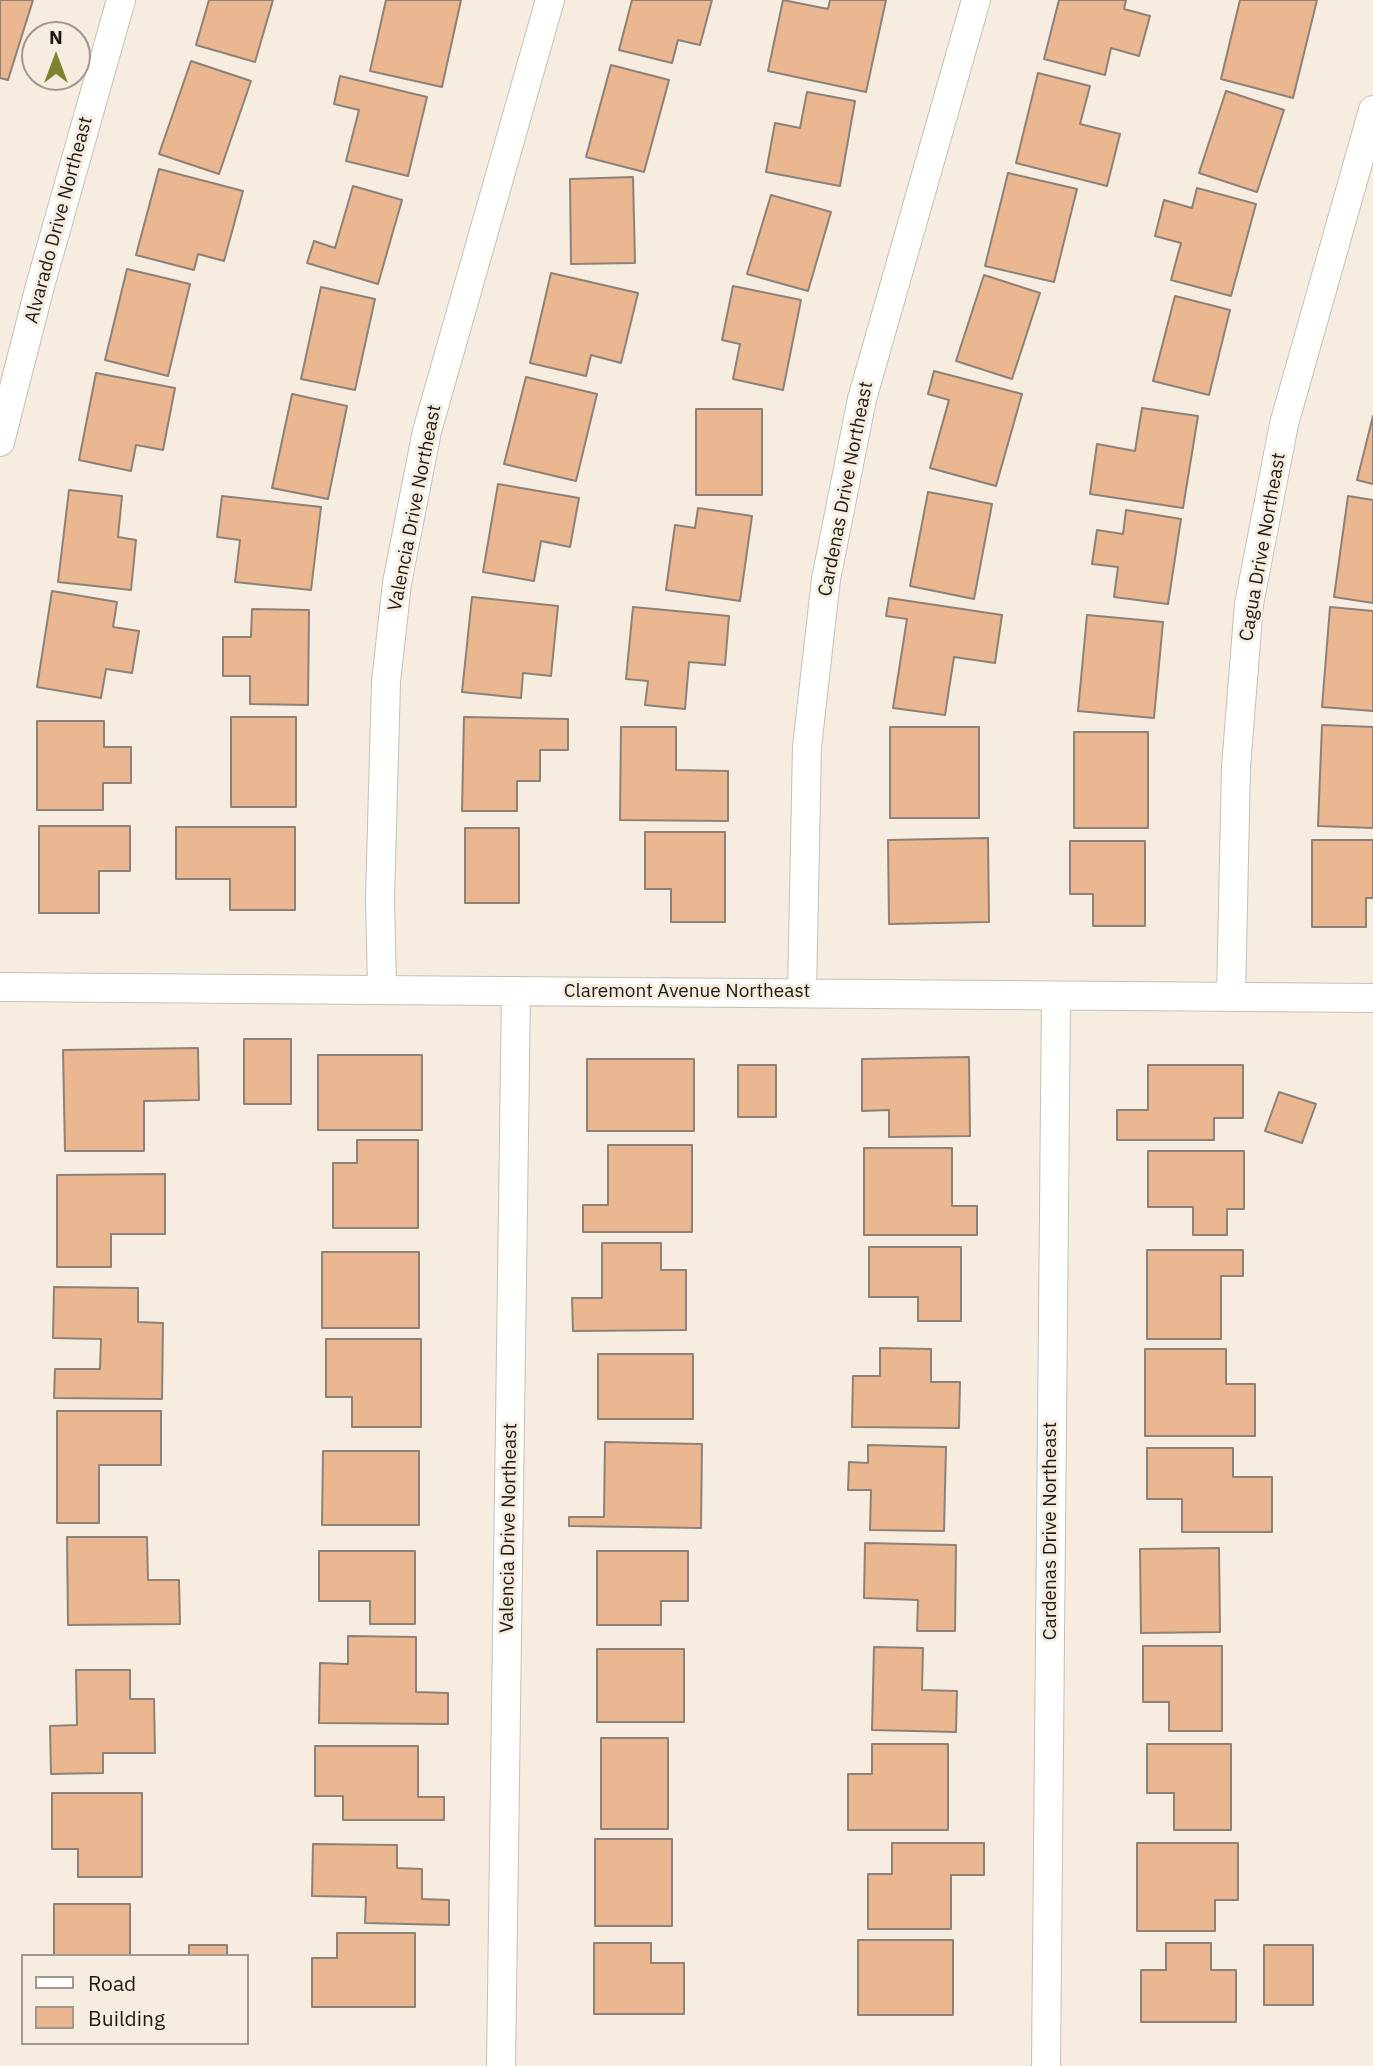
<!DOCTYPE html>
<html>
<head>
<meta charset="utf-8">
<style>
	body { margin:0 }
	#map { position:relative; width:1373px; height:2066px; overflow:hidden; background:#f6ecdf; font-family:"IBM Plex Sans",sans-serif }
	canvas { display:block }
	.legend { position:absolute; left:21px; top:1954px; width:228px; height:91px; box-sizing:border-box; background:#f6ecdf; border:2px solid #9f988e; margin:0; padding:9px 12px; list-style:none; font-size:21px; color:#1d1a15 }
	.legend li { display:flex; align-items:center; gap:14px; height:35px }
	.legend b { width:35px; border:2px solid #9f988e }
	.north { position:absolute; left:21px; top:21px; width:70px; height:70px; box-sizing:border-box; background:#f6ecdf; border:2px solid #9f988e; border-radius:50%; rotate:0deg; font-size:19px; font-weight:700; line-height:28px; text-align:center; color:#1d1a15 }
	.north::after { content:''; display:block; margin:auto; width:24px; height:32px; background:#80842e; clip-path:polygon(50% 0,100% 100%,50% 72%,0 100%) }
</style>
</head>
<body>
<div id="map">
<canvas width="1373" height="2066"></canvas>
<ul class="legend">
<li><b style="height:9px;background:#fff"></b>Road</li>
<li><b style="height:19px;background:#ebb791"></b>Building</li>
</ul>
<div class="north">N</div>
</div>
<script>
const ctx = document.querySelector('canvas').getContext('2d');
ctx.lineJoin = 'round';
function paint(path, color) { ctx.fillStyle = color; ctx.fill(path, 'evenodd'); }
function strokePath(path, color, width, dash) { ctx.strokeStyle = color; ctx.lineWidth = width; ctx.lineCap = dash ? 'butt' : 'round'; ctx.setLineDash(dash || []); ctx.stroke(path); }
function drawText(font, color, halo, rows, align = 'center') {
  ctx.font = font + ' "IBM Plex Sans",sans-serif'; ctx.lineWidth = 6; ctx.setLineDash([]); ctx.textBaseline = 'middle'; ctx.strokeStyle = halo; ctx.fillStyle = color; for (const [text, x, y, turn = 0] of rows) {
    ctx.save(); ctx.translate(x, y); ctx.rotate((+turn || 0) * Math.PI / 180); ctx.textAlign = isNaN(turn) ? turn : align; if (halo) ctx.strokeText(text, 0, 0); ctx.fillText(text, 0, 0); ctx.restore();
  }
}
const building = new Path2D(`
	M0 0H33L8 80 0 78Z
	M209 0H273L255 62 196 45Z
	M386 0H461L442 87 370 71Z
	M632 0H712L700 45 678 40 672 63 619 50Z
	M783 0 828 9 830 0H886L866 92 768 71Z
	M1059 0H1126L1124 9 1150 16 1139 56 1111 48 1105 75 1044 59Z
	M1240 0H1317L1293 98 1221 79Z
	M191 61 251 81 219 174 159 154Z
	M611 65 669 80 644 172 586 157Z
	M1038 73 1090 86 1080 124 1120 134 1107 186 1016 163Z
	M340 76 427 97 408 176 346 161 359 110 334 104Z
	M1226 91 1284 110 1257 192 1199 173Z
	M807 92 855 101 840 186 766 172 775 123 800 128Z
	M159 169 243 191 224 261 198 254 194 270 136 255Z
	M1008 173 1077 189 1054 282 985 266Z
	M633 177 635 263 571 264 570 179Z
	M353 186 402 200 378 284 307 263 314 241 335 248Z
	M1197 188 1256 204 1231 296 1171 280 1181 243 1155 236 1164 200 1192 208Z
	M771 195 831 212 808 291 747 274Z
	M127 269 190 284 168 376 105 360Z
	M551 273 638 293 621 363 591 355 586 376 530 363Z
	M984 275 1040 293 1012 379 956 361Z
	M733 286 801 300 783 390 733 379 740 344 722 340Z
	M321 287 375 299 355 390 301 379Z
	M1175 296 1230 310 1209 395 1153 381Z
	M934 371 1022 394 996 486 930 468 949 400 928 394Z
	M96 373 175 388 163 450 136 445 131 471 79 460Z
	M526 377 597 394 576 481 504 464Z
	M292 394 347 406 328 499 272 488Z
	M1142 408 1198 416 1183 508 1090 494 1097 444 1135 451Z
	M696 409H762V495H696Z
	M1373 416V484L1357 480Z
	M498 484 579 498 570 547 541 541 534 581 483 572Z
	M69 490 122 496 118 537 136 540 131 590 58 582Z
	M928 492 992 504 974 599 910 586Z
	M222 496 321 507 311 590 235 582 240 540 217 537Z
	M1348 496 1373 500V603L1334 597Z
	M698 508 752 516 740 601 666 590 675 525 695 528Z
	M1126 510 1181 519 1168 604 1114 597 1118 567 1092 564 1097 530 1123 534Z
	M52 591 117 602 113 627 139 631 132 673 106 669 101 698 37 687Z
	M472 597 558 606 551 676 523 673 521 698 462 692Z
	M889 598 1002 615 995 663 954 657 945 715 893 708 907 619 886 616Z
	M633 607 729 616 725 665 689 662 685 709 645 705 648 681 626 679Z
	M1330 607 1373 611V711L1322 707Z
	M252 609 309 610 308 705 250 704V676H223V637H251Z
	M1087 615 1163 622 1154 718 1078 711Z
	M231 717H296V807H231Z
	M464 717 568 719V750H540V781H517V811H462Z
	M37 721H104V747H131V783H103V810H37Z
	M1322 725 1373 727V828L1318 826Z
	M621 727H676V770L728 771V821L620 820Z
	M890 727H979V818H890Z
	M1074 732H1148V828H1074Z
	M39 826H130V871H99V913H39Z
	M176 827H295V910H230V879H176Z
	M465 828H519V903H465Z
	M645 832H725V922H671V889H645Z
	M988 838 989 922 889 924 888 840Z
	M1312 840H1373V898H1366V927H1312Z
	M1070 841H1145V926H1093V894H1070Z
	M244 1039H291V1104H244Z
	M198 1048 199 1100 144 1101V1151H65L63 1050Z
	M318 1055H422V1130H318Z
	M969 1057 970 1136 889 1137V1110L862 1111V1059Z
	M587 1059H694V1131H587Z
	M738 1065H776V1117H738Z
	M1148 1065H1243V1118H1214V1140H1117V1110H1148Z
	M1279 1092 1316 1104 1302 1143 1265 1131Z
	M357 1140H418V1228H333V1163H357Z
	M608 1145H692V1232H583V1205H608Z
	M864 1148H952V1206H977V1235H864Z
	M1148 1151H1244V1209H1227V1235H1193V1207H1148Z
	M165 1174V1234H111V1267H57V1175Z
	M602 1243H661V1270H686V1330L573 1331 572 1298H602Z
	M869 1247H961V1321H918V1297H869Z
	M1147 1250H1243V1276H1221V1339H1147Z
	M322 1252H419V1328H322Z
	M54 1287 138 1288V1322L163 1323 162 1399 54 1398 55 1369H100L101 1339 53 1338Z
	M326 1339H421V1427H352V1397H326Z
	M880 1348 931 1349V1382H960L959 1428 852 1427 853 1376H880Z
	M1145 1349H1226V1384H1255V1436H1145Z
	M598 1354H693V1419H598Z
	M57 1411H161V1465H99V1523H57Z
	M605 1442 702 1444 701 1528 569 1526V1517H604Z
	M868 1445 946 1447 944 1531 870 1530 871 1490H848L849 1462 868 1463Z
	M1147 1448H1233V1477H1272V1532H1182V1499H1147Z
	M323 1451H419V1525H322Z
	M67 1537H147L148 1580H179L180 1624 68 1625Z
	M865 1543 956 1545 955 1631H917L918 1600 864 1598Z
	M1219 1548 1220 1632 1141 1633 1140 1549Z
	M319 1551H415V1624H370V1601H319Z
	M597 1551H688V1601H661V1625H597Z
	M348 1636 416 1637V1692L448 1693V1724L319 1723 320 1663 348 1664Z
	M1143 1646H1222V1731H1169V1702H1143Z
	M874 1647 923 1648 922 1690 957 1691 956 1732 872 1730Z
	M597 1649H684V1722H597Z
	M76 1670H130V1699H154L155 1753H103V1773L51 1774 50 1726 77 1725Z
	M601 1738H668V1829H601Z
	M872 1744H948V1830H848V1774H872Z
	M1147 1744H1231V1830H1174V1793H1147Z
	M315 1746H418V1797H444V1820H343V1796H315Z
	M52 1793H142V1877H78V1849H52Z
	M595 1839H672V1926H595Z
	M892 1843H984V1875H951V1929H868V1874H892Z
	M1137 1843H1238V1900H1215V1931H1137Z
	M313 1844 397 1845V1868L422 1869V1899L449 1900V1925L365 1923 366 1897 312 1896Z
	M54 1904H130V1956H54Z
	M337 1933H415V2007H312V1958H337Z
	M858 1940H953V2015H858Z
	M594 1943H651V1963H684V2014H594Z
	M1166 1943H1211V1970H1236V2022H1141V1970H1166Z
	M189 1945H227V1956H189Z
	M1264 1945H1313V2005H1264Z`);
const minor = new Path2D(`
	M0 442 40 286 121 0
	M0 987 1373 998
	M382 989 380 898 386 682 397 583 427 431 550 0
	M802 992 807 747 826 579 862 399 976 0
	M1231 997 1236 767 1249 604 1284 424 1373 110
	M501 2066 516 991
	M1046 2066 1056 997`);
const streetNames = [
	["Alvarado Drive Northeast",59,220,-75],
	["Cardenas Drive Northeast",846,489,-79],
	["Valencia Drive Northeast",415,508,-79],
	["Cagua Drive Northeast",1263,547,-80],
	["Claremont Avenue Northeast",687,992],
	["Valencia Drive Northeast",509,1528,-89],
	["Cardenas Drive Northeast",1051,1531,-90]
];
paint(building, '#ebb791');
strokePath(building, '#8d8178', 2);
strokePath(minor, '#c8bfb3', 30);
strokePath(minor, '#fff', 28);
drawText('19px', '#1d1a15', '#f6ecdf', streetNames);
</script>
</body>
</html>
